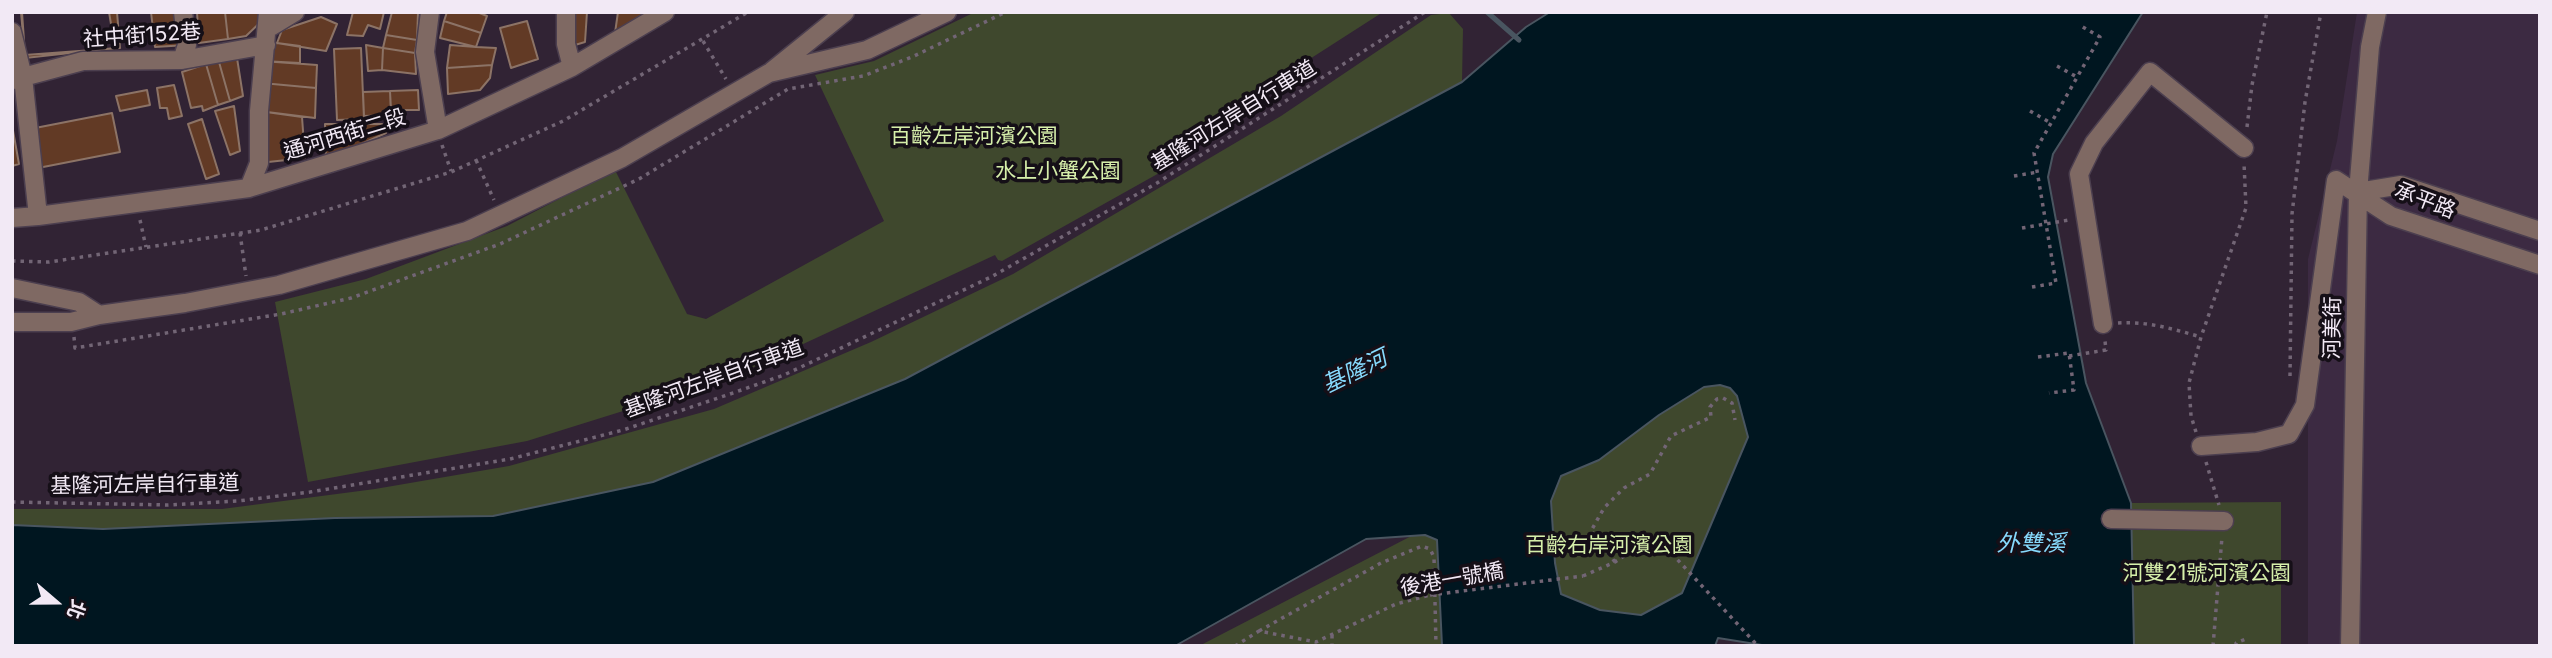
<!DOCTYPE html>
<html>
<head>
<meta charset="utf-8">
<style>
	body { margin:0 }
	#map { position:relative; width:2552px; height:658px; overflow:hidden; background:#312334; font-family:Inter,"Noto Sans TC",sans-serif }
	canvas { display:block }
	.frame { position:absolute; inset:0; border:14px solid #f2e9f5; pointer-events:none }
	.north { position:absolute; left:21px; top:567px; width:70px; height:70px; -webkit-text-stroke:5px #150f17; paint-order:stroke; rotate:110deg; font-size:19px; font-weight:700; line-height:28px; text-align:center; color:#f2e9f5 }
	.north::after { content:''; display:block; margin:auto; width:24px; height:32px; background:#f2e9f5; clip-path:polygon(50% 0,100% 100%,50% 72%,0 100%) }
</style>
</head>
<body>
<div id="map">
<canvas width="2552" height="658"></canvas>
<div class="frame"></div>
<div class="north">北</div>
</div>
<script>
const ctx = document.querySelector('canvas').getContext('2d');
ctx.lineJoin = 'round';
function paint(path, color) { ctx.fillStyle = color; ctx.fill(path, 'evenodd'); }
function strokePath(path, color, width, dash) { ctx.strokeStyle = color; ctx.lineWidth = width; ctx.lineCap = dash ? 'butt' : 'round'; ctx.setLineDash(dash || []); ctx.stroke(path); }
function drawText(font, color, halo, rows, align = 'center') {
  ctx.font = font + ' Inter,"Noto Sans TC",sans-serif'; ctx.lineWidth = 7; ctx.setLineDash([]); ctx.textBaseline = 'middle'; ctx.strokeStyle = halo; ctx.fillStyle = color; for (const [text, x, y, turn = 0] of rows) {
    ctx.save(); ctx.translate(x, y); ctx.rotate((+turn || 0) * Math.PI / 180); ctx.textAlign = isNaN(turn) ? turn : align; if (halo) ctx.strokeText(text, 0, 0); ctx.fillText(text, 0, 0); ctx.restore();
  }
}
const built = new Path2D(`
	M2357 12H2540V646H2308V259L2337 141Z`);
const green = new Path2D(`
	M975 12H1383L1154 159 1161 172 1002 261 998 260 995 255 732 377 527 441 308 482 275 302 366 279 507 226 615 170 687 314 706 319 884 221 815 75 874 61Z
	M1449 13 1463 29 1462 82 905 379 653 482 493 516 335 518 103 529 12 525V509H222L375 489 509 466 714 409 871 342 1013 274 1281 116 1431 15Z
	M1724 374 1745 406 1757 446 1701 646H1199Z
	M2281 502V646H2134L2131 503Z`);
const water = new Path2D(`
	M1550 12H2143L2053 154 2048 177 2086 383 2131 503 2134 646H1768L1718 638 1715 646H1442L1437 540 1425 535 1366 539 1175 646H12V525L103 529 335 518 493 516 653 482 905 379 1462 82 1526 27ZM1720 385 1730 388 1737 396 1748 437 1682 593 1641 615 1600 610 1561 594 1555 563 1551 501 1561 476 1599 460 1659 415 1704 387Z`);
const stream = new Path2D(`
	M1487 12 1519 40`);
const building = new Path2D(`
	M21 12H109L115 48 25 58Z
	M22 12H117L120 48 25 55Z
	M151 12H183L187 45 155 47Z
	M197 12H225L228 39 199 43Z
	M225 12H267L268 15 246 36 228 39Z
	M353 12H384L380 29 368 25 363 36 347 35Z
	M392 12H418L417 40 386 35Z
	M447 12H477L487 16 481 33 444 21Z
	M575 12H587L585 42 575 45Z
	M618 12H644L646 16 615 33Z
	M321 17 337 24 326 51 277 43 282 30Z
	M444 21 481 33 476 47 440 38Z
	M527 21 538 59 511 68 500 28Z
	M386 35 417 40 415 53 383 48Z
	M277 43 300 46V63L262 61 266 45Z
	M366 45 383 48 382 70 368 71Z
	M450 45 476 47 496 48 492 65 447 68Z
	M361 48 364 119 337 120 334 49Z
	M383 48 415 53 416 74 382 70Z
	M237 58 243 96 230 101 219 62Z
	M262 61 317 65 316 88 262 83Z
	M219 62 230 101 218 105 206 64Z
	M206 64 218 105 203 111 202 106 191 108 182 72Z
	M492 65 490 78 480 90 448 94 447 68Z
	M262 83 316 88 315 118 259 111Z
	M174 85 182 116 169 119 167 108H160L157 88Z
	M147 90 150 105 120 111 116 96Z
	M418 90 419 110H391L390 91Z
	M390 91 391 115 364 116 363 92Z
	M234 106 240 151 230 155 215 111Z
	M259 111 302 117 305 158 259 163Z
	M112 113 120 152 38 168 30 129Z
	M202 119 219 174 206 179 188 124Z
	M325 124H382L386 133 326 160Z
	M12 125 19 164 12 166Z`);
const path = new Path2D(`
	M703 41 726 79
	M2057 66 2077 77
	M2030 111 2051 123
	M2247 127 2252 85 2267 12
	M442 145 451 171
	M476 160 494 200
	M2014 176 2038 172
	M140 220 146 247
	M2022 228 2069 220
	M240 233 246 276
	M12 261 49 262 261 230 451 172 563 121 748 12
	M2032 287 2056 283 2034 153 2100 37 2081 26
	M2118 323C2147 321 2173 329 2201 337
	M74 337 75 348 281 314 351 298 500 244 639 179 788 89 863 76 912 57 1006 12
	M2069 356 2106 350 2105 341
	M2038 357 2069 353 2074 390 2049 393
	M2290 376 2292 214 2305 102 2321 12
	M2196 432 2191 416 2189 383 2201 337 2246 208 2244 163
	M2206 462 2219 505
	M12 502 168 505 238 501 310 492 510 459 623 430 730 394 784 375 991 277 1157 183 1425 12
	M1615 562 1591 531 1604 508 1624 488 1650 474 1671 436 1711 417 1710 407 1717 399 1723 398 1732 403 1735 420
	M1583 576 1615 562 1639 546 1661 542 1758 646
	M1259 631 1381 563 1422 546 1430 549 1434 557 1436 646
	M1332 635V646
	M1235 646 1259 631 1316 642 1396 604 1430 595
	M2213 646 2222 537
	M2236 646V643L2246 639`);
const minor = new Path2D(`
	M430 12 425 52 438 130
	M566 12V44L572 67
	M267 29 295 12
	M12 32 23 77 38 216
	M182 60 187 45 183 12
	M772 71 845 12
	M12 80 83 61 182 60 266 45
	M249 188 259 163V111L268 12
	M2358 192 2401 185 2540 231
	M12 218 38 216 249 188 438 130 572 67 665 12
	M12 288 79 302 99 315
	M12 322H71L99 315 185 303 279 285 467 231 622 158 769 73 867 50 947 12
	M2103 324 2079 174 2094 143 2150 72 2244 148
	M2201 446 2257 442 2289 434 2305 405 2336 180 2391 216 2540 265
	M2111 519 2224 521
	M2350 646 2358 192 2370 47 2377 12`);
const pathBridge = new Path2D(`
	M1430 595 1583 576`);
const streetNames = [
	["社中街152巷",142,36,-4],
	["基隆河左岸自行車道",1234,116,-32],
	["通河西街二段",345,135,-17],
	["承平路",2425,201,21],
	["河美街",2333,328,-89],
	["基隆河左岸自行車道",714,379,-20],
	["基隆河左岸自行車道",145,485,-1],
	["後港一號橋",1452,580,-10]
];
const parkNames = [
	["百齡左岸河濱公園",974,137],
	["水上小蟹公園",1058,172],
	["百齡右岸河濱公園",1609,546],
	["河雙21號河濱公園",2207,574]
];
const waterNames = [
	["基隆河",1355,372,-26],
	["外雙溪",2031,544]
];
paint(built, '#3c2a42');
paint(green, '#3f482d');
paint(water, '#001620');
strokePath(water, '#495560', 2);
strokePath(stream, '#495560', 5);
paint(building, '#623a25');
strokePath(building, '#8c7366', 2);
strokePath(minor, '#4c3f4f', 21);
strokePath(path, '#726575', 3.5, [3.5, 5]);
strokePath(minor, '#7f6963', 18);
strokePath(pathBridge, '#726575', 3.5, [3.5, 5]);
drawText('21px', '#f2e9f5', '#150f17', streetNames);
drawText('21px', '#d6efaa', '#150f17', parkNames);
drawText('italic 23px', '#86d9fc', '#150f17', waterNames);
</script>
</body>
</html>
